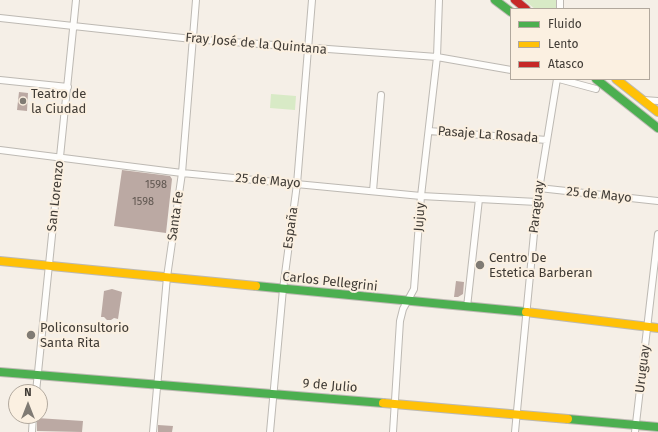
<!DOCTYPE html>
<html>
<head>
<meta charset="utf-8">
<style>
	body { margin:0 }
	#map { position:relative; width:658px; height:432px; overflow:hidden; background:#f5efe7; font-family:"Fira Sans",sans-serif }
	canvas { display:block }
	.legend { position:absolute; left:510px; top:8px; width:140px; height:72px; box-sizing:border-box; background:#fbf0e1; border:1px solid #b1a89d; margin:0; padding:5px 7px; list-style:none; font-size:12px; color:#413c36 }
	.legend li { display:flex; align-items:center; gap:8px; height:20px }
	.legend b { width:20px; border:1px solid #b1a89d }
	.north { position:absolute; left:8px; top:384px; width:40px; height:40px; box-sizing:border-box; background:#fbf0e1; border:1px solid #b1a89d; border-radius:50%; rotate:0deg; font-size:11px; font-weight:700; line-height:16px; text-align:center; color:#413c36 }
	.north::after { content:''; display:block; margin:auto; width:14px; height:18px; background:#807b74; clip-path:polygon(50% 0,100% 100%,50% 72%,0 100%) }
</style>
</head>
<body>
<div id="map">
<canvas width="658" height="432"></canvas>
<ul class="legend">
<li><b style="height:5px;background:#4caf50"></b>Fluido</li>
<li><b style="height:5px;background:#ffc107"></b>Lento</li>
<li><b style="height:5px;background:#c62828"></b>Atasco</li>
</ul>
<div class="north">N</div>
</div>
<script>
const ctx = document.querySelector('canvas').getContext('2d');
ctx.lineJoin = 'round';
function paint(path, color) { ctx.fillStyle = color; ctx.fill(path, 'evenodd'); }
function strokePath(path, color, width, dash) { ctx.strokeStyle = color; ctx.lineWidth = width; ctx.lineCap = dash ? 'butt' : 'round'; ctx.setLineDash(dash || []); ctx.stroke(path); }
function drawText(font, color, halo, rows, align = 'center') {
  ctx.font = font + ' "Fira Sans",sans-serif'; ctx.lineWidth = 4; ctx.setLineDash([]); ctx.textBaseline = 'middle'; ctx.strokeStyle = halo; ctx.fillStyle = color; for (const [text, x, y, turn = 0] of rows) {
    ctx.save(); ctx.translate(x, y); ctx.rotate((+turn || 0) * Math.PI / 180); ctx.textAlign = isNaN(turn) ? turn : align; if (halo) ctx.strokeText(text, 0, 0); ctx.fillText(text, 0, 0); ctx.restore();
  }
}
const green = new Path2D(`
	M524 0H556V9H535Z
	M271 94 296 96 295 110 270 108Z`);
const building = new Path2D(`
	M19 92 28 93 27 111 17 110Z
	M122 170 170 176 172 179 166 233 114 226Z
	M456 281 464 282 463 294 458 297H454Z
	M112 289 122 292 118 319 114 318 111 320H107L104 317H101L104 291Z
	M37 418 83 421 82 432 37 431Z
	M158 425 173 426 172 432H158Z`);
const street = new Path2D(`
	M560 9V0
	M0 18 192 39 437 57 511 70
	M559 79 596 89
	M0 80 68 87
	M644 100 658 101
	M429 131 547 140
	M0 150 182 173 421 196 537 202
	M539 188 658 201
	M373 191 381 95
	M467 307 479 199
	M36 392 76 0
	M32 432 33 416
	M153 432 167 277 182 173 196 0
	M270 432 283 289 297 184 312 0
	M393 432 400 321 403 309 414 289 421 196 437 57 439 0
	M515 432 537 202 557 79
	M635 432 658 234`);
const fast = new Path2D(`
	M495 0 511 12
	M596 79 658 128
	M256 286 526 312
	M0 372 383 403
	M568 419 658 427`);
const slow = new Path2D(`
	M616 79 658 112
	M0 261 256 286
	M526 312 658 328
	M383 403 568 419`);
const jam = new Path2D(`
	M515 0 526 9`);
const markers = [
	[23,101,4,"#807b74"],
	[480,265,5,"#807b74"],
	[31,335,5,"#807b74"]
];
const numberNames = [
	["1598",156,185],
	["1598",143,202]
];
const streetNames = [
	["Fray José de la Quintana",256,44,5],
	["Pasaje La Rosada",488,135,4],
	["25 de Mayo",268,181,5],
	["25 de Mayo",599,195,6],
	["San Lorenzo",56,196,-84],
	["Paraguay",537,207,-83],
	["Santa Fe",176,216,-82],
	["Jujuy",420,217,-86],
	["España",291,228,-82],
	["Carlos Pellegrini",330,282,6],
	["Uruguay",643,369,-83],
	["9 de Julio",330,386,5]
];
const poiNames = [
	["Teatro de",31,94],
	["la Ciudad",31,109],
	["Centro De",489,258],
	["Estetica Barberan",489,273],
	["Policonsultorio",40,328],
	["Santa Rita",40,343]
];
paint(green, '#d8eac6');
paint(building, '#bba9a3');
strokePath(street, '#bdb9b3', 8);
strokePath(fast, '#bdb9b3', 10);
strokePath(slow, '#bdb9b3', 10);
strokePath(jam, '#bdb9b3', 10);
strokePath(street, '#fefdfb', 6);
strokePath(fast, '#4caf50', 8);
strokePath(slow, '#ffc107', 8);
strokePath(jam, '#c62828', 8);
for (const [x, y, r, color] of markers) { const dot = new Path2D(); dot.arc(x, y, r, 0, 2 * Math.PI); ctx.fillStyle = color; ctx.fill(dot); strokePath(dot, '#fbf0e1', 1.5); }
drawText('11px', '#605751', null, numberNames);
drawText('13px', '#413c36', '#fbf0e1', streetNames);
drawText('13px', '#413c36', '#fbf0e1', poiNames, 'left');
</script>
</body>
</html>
